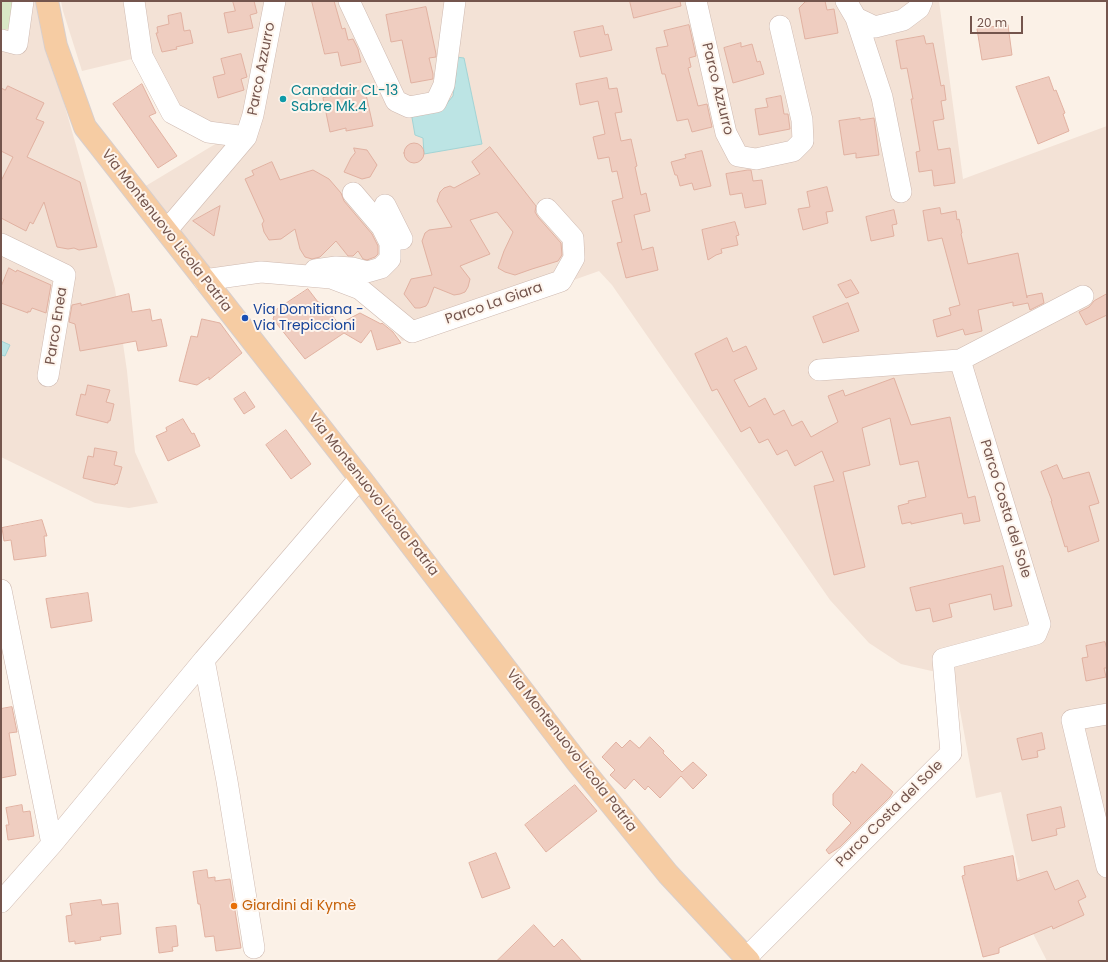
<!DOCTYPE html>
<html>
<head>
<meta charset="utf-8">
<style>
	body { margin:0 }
	#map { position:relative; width:1108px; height:962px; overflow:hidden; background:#fbf1e7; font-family:Poppins,sans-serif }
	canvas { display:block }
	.frame { position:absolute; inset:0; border:2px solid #74554d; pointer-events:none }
	.scale { position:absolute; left:970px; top:16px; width:53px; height:18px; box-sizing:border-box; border:2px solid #74554d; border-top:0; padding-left:5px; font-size:12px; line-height:14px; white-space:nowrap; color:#74554d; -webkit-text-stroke:3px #fef5ed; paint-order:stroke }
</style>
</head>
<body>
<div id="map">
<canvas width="1108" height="962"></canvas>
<div class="frame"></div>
<div class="scale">20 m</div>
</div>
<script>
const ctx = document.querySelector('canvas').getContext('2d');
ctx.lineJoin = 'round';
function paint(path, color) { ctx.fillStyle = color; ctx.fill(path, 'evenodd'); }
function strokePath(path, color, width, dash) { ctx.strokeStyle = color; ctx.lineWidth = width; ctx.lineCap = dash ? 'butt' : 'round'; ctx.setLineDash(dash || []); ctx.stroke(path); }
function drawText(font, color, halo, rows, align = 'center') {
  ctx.font = font + ' Poppins,sans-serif'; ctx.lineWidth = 4; ctx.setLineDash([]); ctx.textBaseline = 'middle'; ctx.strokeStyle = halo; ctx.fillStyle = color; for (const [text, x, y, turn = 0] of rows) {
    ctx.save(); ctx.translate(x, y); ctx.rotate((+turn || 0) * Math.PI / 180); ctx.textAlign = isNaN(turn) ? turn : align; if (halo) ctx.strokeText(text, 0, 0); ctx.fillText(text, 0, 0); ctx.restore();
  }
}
const residential = new Path2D(`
	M1 1H35L79 156 115 289 127 371 135 452 158 503 129 508 95 503 1 457Z
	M61 1H939L963 179 1107 126V961H1047L1018 904 1012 880 1020 877 1001 792 976 798 955 683 936 672 901 664 869 643 830 600 612 285 599 271 402 341 374 306 330 281 238 278 225 290 144 187 217 143 175 126 136 58 82 71 63 11Z`);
const green = new Path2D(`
	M1 1H14L9 29 1 30Z`);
const water = new Path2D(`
	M456 57 464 58 482 144 424 154 423 138 415 135 411 112 444 107 453 96 456 74Z
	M1 341 10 345 5 356 1 355Z`);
const building = new Path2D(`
	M233 1H254L257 13 250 15 253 28 228 33 224 13 235 11Z
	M312 1H334L342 29 345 28 348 40 353 39 358 49 361 62 341 66 338 52 325 54Z
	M630 1H680L681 6 634 18Z
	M813 1H825L827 10 834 9 838 33 805 39 799 8 805 2Z
	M426 7 436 54V57L429 58 433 74V79L411 83 402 40 391 42 386 15Z
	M181 13 184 31 190 30 193 43 176 47 177 49 162 52 156 33H158L157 27 169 24 168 16Z
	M689 25 696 56 689 58 691 67 688 68 698 106 707 104 712 127 692 132 688 119 677 121 665 74H662L656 48 668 46 664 31Z
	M1008 25 1012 55 982 60 977 29Z
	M603 26 605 35 608 34 612 50 580 57 574 32Z
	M924 36 926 44 933 43 941 86 944 85 946 100 941 101 944 119 933 121 938 150 950 148 955 183 934 186 932 170 919 172 916 152 920 151 911 99H913L907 68 901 69 896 41Z
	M741 43V47L752 44 757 62 760 61 764 74 733 83 724 48Z
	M241 54 247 77 241 79 244 90 218 98 213 77 225 74 221 59Z
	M1049 77 1054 91 1056 90 1065 113 1063 114 1069 131 1038 144 1016 87Z
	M607 78 609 89 617 88 622 112 615 113 621 141 631 139 637 166 635 167 641 195 646 193 650 211 634 215 642 250 653 247 658 270 626 278 617 243 622 242 612 201 623 198 617 171 612 172 609 157 598 159 593 137 605 134 598 101 580 105 576 84Z
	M142 84 156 113 149 116 177 156 158 168 113 104Z
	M8 86 44 103 36 119 44 122 27 157 80 182 97 247 79 250 74 248 68 249 57 247 44 202 33 224 30 222 26 231 1 218V181L13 157 1 151V88L5 90Z
	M365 90 373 126 346 131V128L330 132 323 98Z
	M781 96 784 114H788L790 129 759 135 755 109 768 107 766 99Z
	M860 118V120L874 118 879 155 856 158V153L844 155 839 121Z
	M404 153a10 10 0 1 1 20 0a10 10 0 1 1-20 0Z
	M490 147 536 206 535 212 538 217 561 243 562 255 558 261 532 269 515 275 505 272 498 268 504 251 513 232 497 212 470 220 490 254 460 266 470 279 468 287 465 292 460 294 454 295 434 287 428 303 426 306 420 308H415L404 294 411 279 432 275 422 241 425 233 429 230 452 227 437 201 440 192 444 188 450 186 454 188 480 174 472 162Z
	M354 148 367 150 377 165 370 177 362 179 344 172 351 158 355 153Z
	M702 151 711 186 694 190 692 183 680 186 677 175H675L671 162 686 158 685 155Z
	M272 162 280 180 313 170 329 179 341 193 344 201 372 234 378 246V254L375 257 367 260 363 259 358 251 353 256H348L336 241 320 257 312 259 305 257 300 249 295 229 281 239 269 240 264 232 262 224 264 221 245 179 254 175 252 171Z
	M748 170H751L753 181 762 180 766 204 745 208 742 193 730 195 726 174Z
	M827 187 833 211 826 212 828 223 803 230 798 209 810 207 807 192Z
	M220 206 214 236 193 221Z
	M940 208 941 214 956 211 957 220 959 219 962 233 961 234 968 264 1018 253 1027 298V296L1042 293 1044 303 1030 310 1028 303 1013 306V302L978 310 982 331 965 335 963 329 937 337 933 320 951 315 949 308 960 305 942 238 928 241 923 211Z
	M894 210 897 224 892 225 894 236 871 241 866 217Z
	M735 222 739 235 736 236 738 245 721 249 722 253 716 255 708 260 702 230Z
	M9 268 16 272 17 270 51 285 46 313 32 308 30 312 28 311V313L1 303V287Z
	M851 280 859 293 846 298 838 285Z
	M308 289 318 302 322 303 339 324 360 313 381 324 382 323 393 332 401 343 377 350 371 330 361 343 344 333 305 359 273 319 276 310Z
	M129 294 132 312 150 309 152 321 161 319 167 346 138 351 136 341 80 351 75 324 69 322 72 305 81 303V305Z
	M1107 294V315L1086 325 1079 312 1089 307 1094 301Z
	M848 303 859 331 823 343 813 317Z
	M202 319 220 323 242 353 209 380V377L197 385 179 381 191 336 197 337Z
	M727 338 733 352 746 346 757 369 734 380 749 407 765 398 774 415 784 410 792 426 802 421 811 437 838 422 828 396 843 390 845 396 894 378 911 425 950 417 968 498 975 496 980 521 964 524 962 513 911 524V522L902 524 898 506 909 503 908 501 926 497 918 461 900 465 890 418 862 428 870 465 843 472 865 567 834 575 814 486 834 481 822 451 795 466 787 450 777 455 768 439 759 443 750 427 741 432 717 389 712 391 695 354Z
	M88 385 110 390 106 402 114 404 110 421H108V423L76 415 81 394 85 395Z
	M245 392 255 407 244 414 234 399Z
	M183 419 192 434 194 433 200 446 168 461 156 436 167 431 166 428Z
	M286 430 311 464 291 479 266 445Z
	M95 448 117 452 114 465 122 467 117 484 116 483 115 485 83 478 88 456 93 457Z
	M1057 465 1063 479 1089 472 1099 503 1089 506 1099 541 1068 552 1067 546 1065 547 1051 501H1052L1041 472Z
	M42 520 47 536H44L46 556 14 560 11 540 4 541 2 528Z
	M1003 566 1012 606 994 610 991 594 949 604 952 617 933 622 930 608 916 611 910 588Z
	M88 593 92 621 51 628 46 599Z
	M1105 642 1107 650V668H1104L1106 677 1086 681 1082 658 1088 657 1086 646Z
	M12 707 17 732 9 733 16 775 1 778V709Z
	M1042 733 1045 749 1037 751 1038 757 1022 760 1017 739Z
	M650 737 664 751 663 753 682 772 693 762 707 775 693 789 681 776 660 798 648 786 645 790 634 779 625 789 610 775 615 770 602 757 616 742 622 748 630 740 639 748Z
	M862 764 893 792 890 797 840 847 829 854 826 850 851 823 833 805V794L853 771 855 773Z
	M575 785 597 811 546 852 525 825Z
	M22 805 23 812 30 811 34 836 8 840 6 825H9L6 808Z
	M1061 807 1065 827 1056 829 1057 835 1032 841 1027 815Z
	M496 853 510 888 482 898 469 863Z
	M1013 856 1017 881 1047 871 1055 890 1078 880 1086 897 1078 901 1084 915 1053 929 1052 926 999 948V953L983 957 962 876 965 875 964 867Z
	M207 870 208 878 215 877V881L230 879 241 948 216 951 214 936 205 937 200 904H198L193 872Z
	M101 900 102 905 118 903 121 934 100 937 101 940 75 944V941L69 942 66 916 72 915 70 904Z
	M534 925 554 947 562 939 582 961H497Z
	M176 926 178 946 172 947 173 951 159 953 156 928Z`);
const street = new Path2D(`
	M134 1 142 56 172 113 208 132 246 137
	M349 1 396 101 409 107 436 102 444 85 455 1
	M696 1 726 133 738 156 756 159 793 151 803 141 802 120 780 26
	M846 1 856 18 875 27 903 20 919 8 922 1
	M856 18 882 97 901 192
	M1 40 17 44 23 1
	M385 205 402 239
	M166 231 246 137 253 115 275 1
	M1 244 65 275 48 376
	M315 270 336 267 352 268 367 272 381 268 390 259V243L382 227 353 193
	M204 280 261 272 331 278 360 289 412 332 561 281 574 258 573 238 547 209
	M819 370 960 360 1083 296
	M1 590 52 844
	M1107 714 1072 720 1107 867
	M1 902 52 844 204 660
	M254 948 227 781 204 660 360 478
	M746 958 951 753 943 659 1036 634 1040 624 960 360`);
const primary = new Path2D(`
	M47 1 56 46 85 127 360 478 577 762 668 874 749 961`);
const markers = [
	[283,99,4,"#0f9aa8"],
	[245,318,4,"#1a4fb4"],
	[234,906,4,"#e8710a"]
];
const streetNames = [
	["Parco Azzurro",262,69,-79],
	["Parco Azzurro",717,89,76],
	["Via Montenuovo Licola Patria",166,231,52],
	["Parco La Giara",494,304,-19],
	["Parco Enea",57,326,-81],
	["Via Montenuovo Licola Patria",373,495,52],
	["Parco Costa del Sole",1005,509,73],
	["Via Montenuovo Licola Patria",571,751,52],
	["Parco Costa del Sole",890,814,-45]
];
const cultureNames = [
	["Canadair CL-13",291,91],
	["Sabre Mk.4",291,107]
];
const transitNames = [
	["Via Domitiana -",253,310],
	["Via Trepiccioni",253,326]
];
const foodNames = [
	["Giardini di Kymè",242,906]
];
paint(residential, '#f3e2d6');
paint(green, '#d9e8c6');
paint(water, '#bce4e4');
strokePath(water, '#a3d4d5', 1);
paint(building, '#efcdc0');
strokePath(building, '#e1b1a1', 1);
strokePath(street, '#cfbab1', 22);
strokePath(primary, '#d8cfcd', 24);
strokePath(street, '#fff', 21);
strokePath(primary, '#f6cca3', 22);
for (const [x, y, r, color] of markers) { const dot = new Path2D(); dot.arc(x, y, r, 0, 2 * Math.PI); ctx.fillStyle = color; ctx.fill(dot); strokePath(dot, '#fef5ed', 1.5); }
drawText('14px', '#74554d', '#fef5ed', streetNames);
drawText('14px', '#0d838f', '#fef5ed', cultureNames, 'left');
drawText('14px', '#164399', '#fef5ed', transitNames, 'left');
drawText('14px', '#c56008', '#fef5ed', foodNames, 'left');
</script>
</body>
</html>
